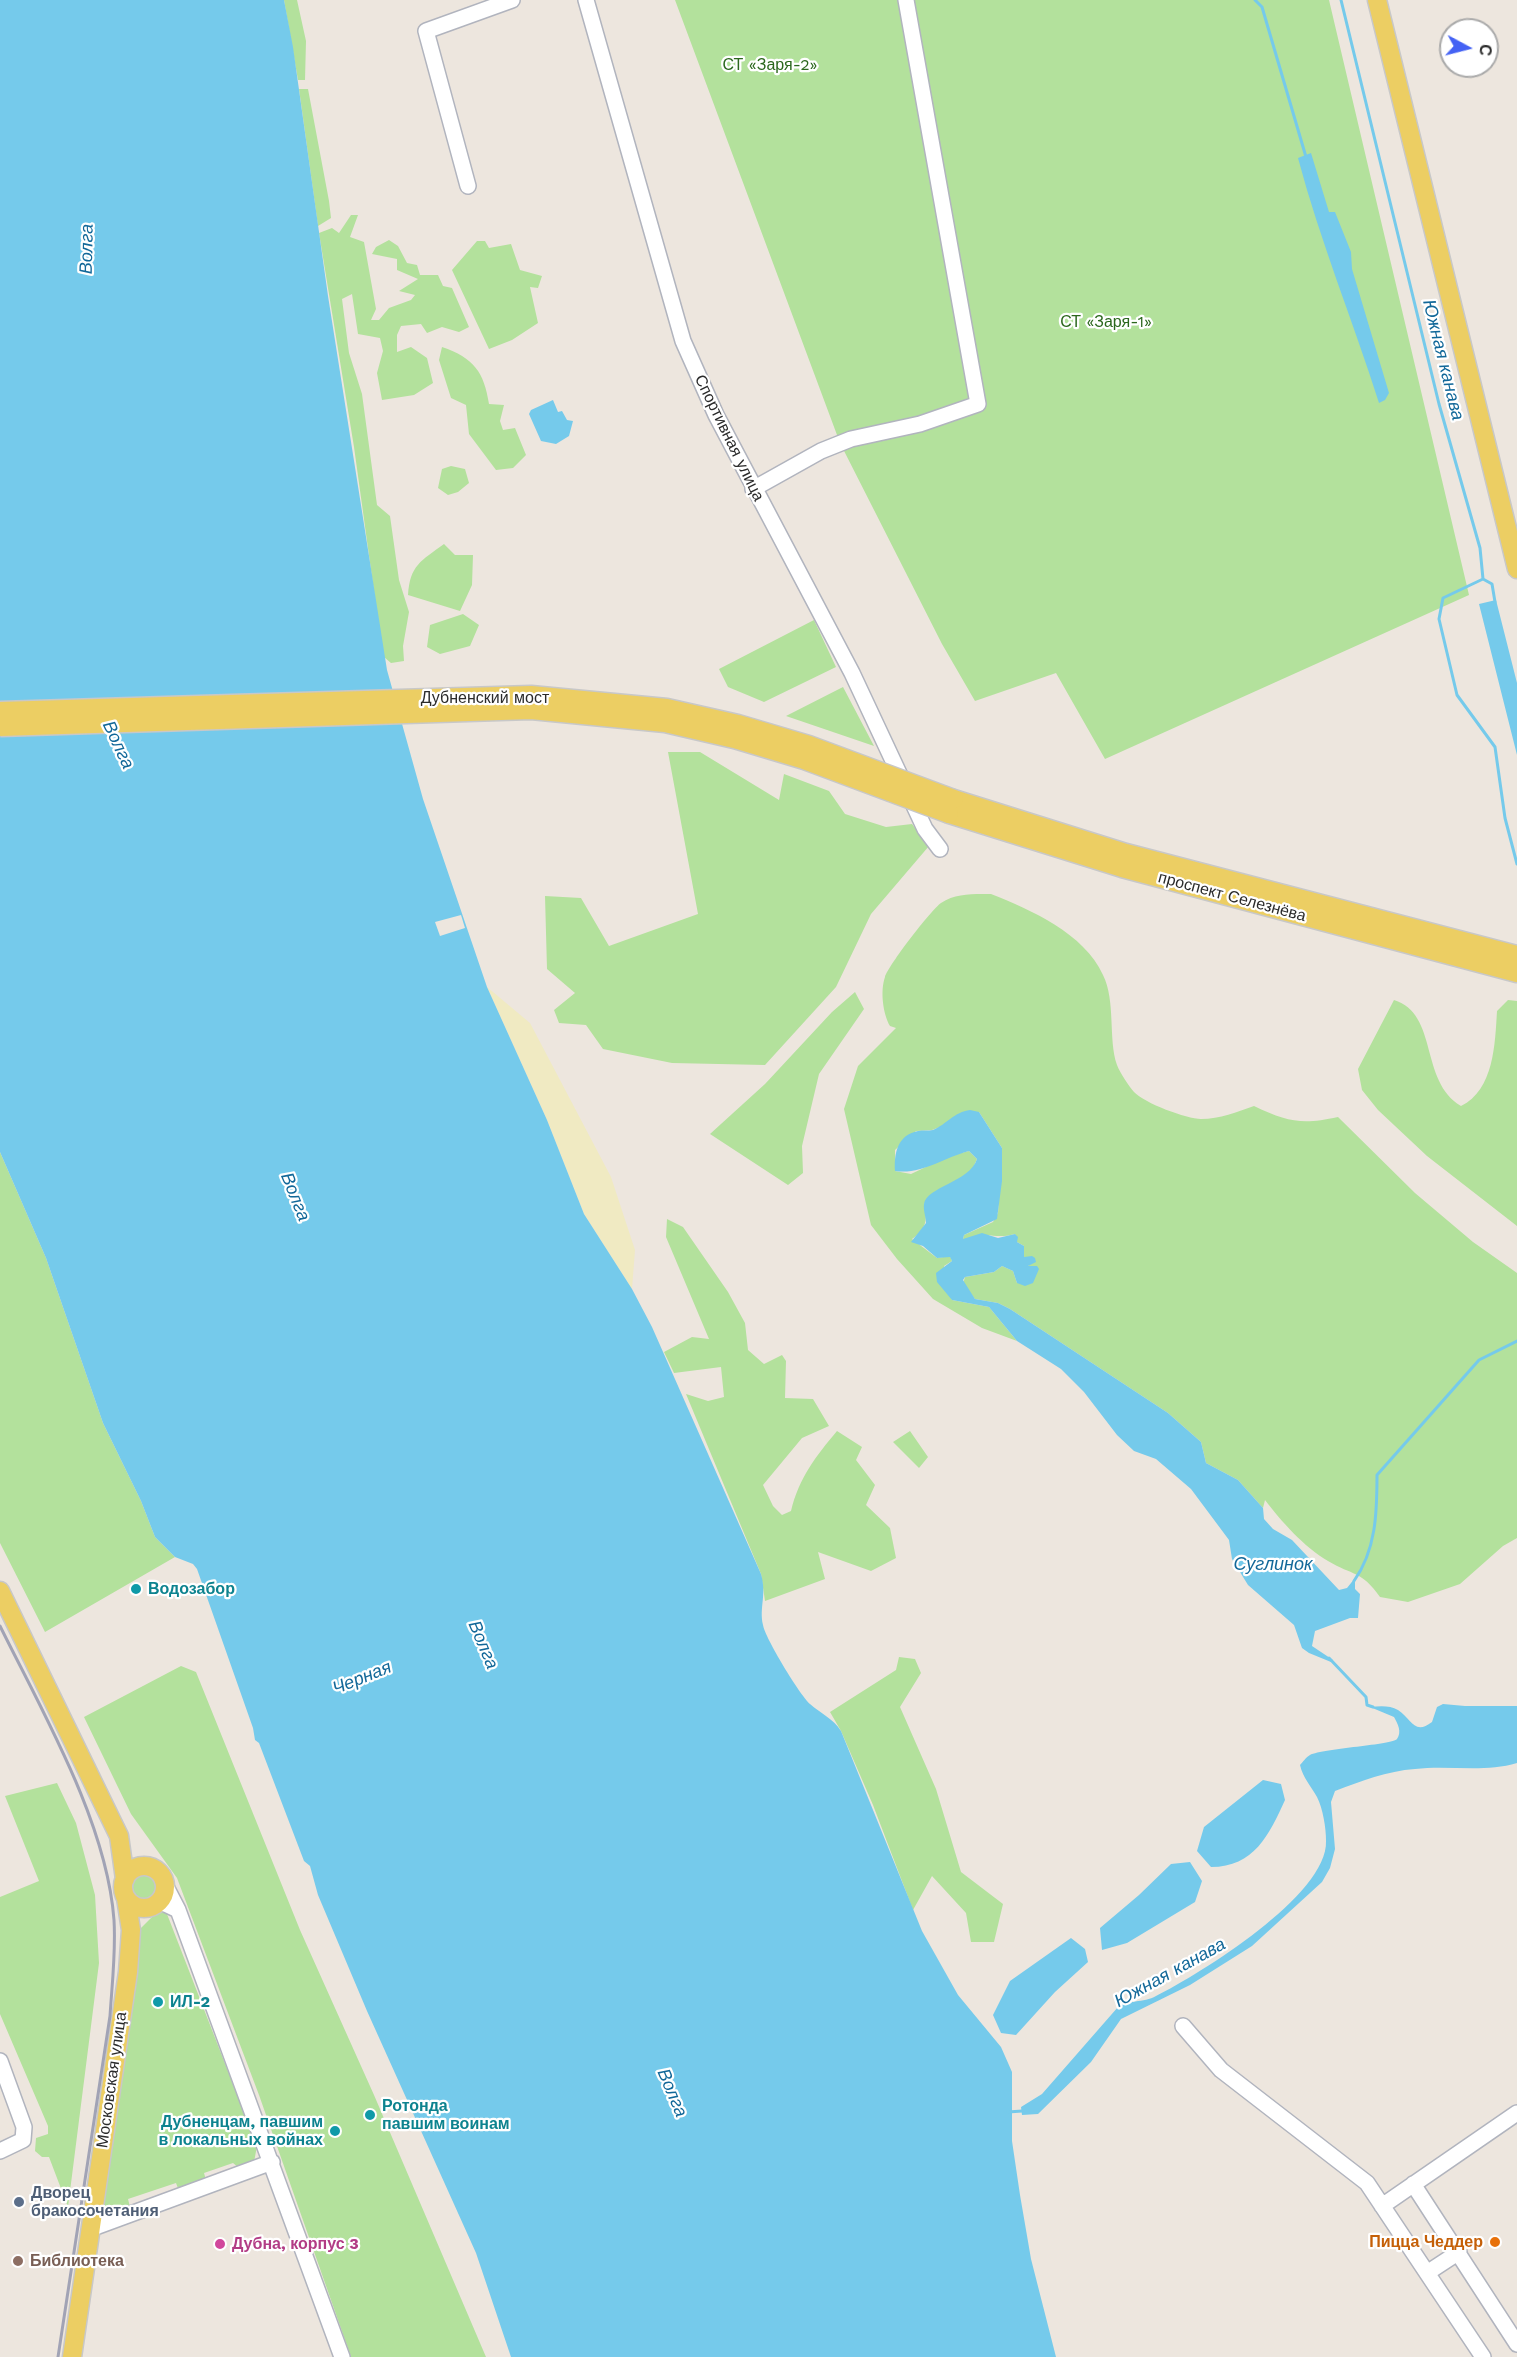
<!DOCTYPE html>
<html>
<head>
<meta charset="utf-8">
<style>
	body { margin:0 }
	#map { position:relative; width:1517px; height:2357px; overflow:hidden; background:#ede6de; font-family:"Work Sans",sans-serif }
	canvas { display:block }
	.north { position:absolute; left:1439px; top:18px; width:60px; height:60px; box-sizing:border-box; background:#fff; border:2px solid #aaa; border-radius:50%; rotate:97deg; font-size:16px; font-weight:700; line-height:24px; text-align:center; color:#2b2b2b }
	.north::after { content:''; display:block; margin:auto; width:21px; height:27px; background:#4462f4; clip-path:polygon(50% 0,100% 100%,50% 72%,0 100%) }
</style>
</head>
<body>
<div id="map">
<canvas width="1517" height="2357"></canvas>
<div class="north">С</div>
</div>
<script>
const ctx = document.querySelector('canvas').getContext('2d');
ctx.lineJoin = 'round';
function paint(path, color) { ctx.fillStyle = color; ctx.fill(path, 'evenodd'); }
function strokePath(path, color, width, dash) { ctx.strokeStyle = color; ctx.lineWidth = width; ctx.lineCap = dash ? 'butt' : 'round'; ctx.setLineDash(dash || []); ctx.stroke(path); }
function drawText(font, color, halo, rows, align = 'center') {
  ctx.font = font + ' "Work Sans",sans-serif'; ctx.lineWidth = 4.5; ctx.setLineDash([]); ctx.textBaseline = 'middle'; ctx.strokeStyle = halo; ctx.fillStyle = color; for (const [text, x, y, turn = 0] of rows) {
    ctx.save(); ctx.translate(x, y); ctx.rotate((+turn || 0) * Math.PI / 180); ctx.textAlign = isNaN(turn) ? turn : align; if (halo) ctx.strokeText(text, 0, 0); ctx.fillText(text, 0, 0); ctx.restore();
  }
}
const green = new Path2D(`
	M284 0H297L306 41 305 80H298Z
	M675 0H1329L1469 595 1105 759 1056 673 975 701 942 644 840 443Z
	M299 89H308L329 201 331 218 318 226Z
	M351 215H358L350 237 364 242 376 309 371 320H379L389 308 411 300 415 295 399 291 418 279 397 270V259L372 254 376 247 389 240 398 246 407 263 417 265 420 275H438L443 286 452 288 469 327 459 332 442 327 427 333 421 324 401 326 397 335V352L411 347 427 358 433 383 414 395 382 400 377 373 383 351 380 338 358 334 352 294 342 299 349 353 362 394 377 505 390 516 399 580 409 612 403 646 404 661 391 663 384 657 380 635 354 447 319 233 332 228 339 233Z
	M477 241H485L489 248 511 244 520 270 542 276 538 288 530 287 538 323 512 340 489 349 452 270Z
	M442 347C474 358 484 372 489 404L504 405 500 421 503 430 515 428 526 455 513 468 496 470 469 434 466 405 451 398 439 360Z
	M451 466 465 469 469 483 458 492 448 495 438 488 442 469Z
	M444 544 455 555H473L472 585 460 611 408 595C410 565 421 561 444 544Z
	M463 614 479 625 470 646 440 654 427 647 430 625Z
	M814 620 836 667 764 702 728 687 719 669Z
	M843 687 874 746 786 716Z
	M668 752H700L779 800 784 774 829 791 845 814 886 827 912 824 929 846 871 914 836 987 765 1065 672 1063 603 1049 586 1025 559 1023 554 1010 575 993 547 969 545 896 581 898 609 946 698 914Z
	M991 894C1031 910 1084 933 1103 975 1116 1001 1108 1039 1117 1065 1120 1073 1129 1086 1134 1092 1144 1103 1187 1119 1201 1119 1220 1119 1237 1112 1254 1106 1288 1122 1302 1125 1338 1117L1415 1193 1473 1242 1517 1273V1538L1503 1546 1460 1584 1408 1602 1380 1597C1361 1570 1353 1576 1328 1561 1304 1547 1281 1521 1265 1500L1263 1508 1238 1480 1206 1463 1201 1442 1168 1413 1010 1309 998 1303 975 1299 963 1284 965 1277 994 1272 1002 1266 1013 1271 1017 1283 1035 1275 1036 1271 1028 1266 1031 1262 1024 1257V1246L1017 1242 1015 1234C993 1240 990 1230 965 1240L963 1239 964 1235 993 1222 998 1213 1002 1148 979 1112 932 1130 916 1131 895 1150V1171L911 1174 949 1156 969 1151 977 1159 972 1170 924 1204C928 1221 926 1229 912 1239L937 1258 950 1256 952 1261 944 1266 952 1300 989 1307 1017 1341 982 1328 933 1299 897 1259 871 1225 844 1109 858 1066 896 1028 890 1026C883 1014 880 991 885 977 888 966 931 910 941 903 956 893 973 894 991 894Z
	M855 992 864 1009 819 1074 802 1146 803 1173 788 1185 710 1134 765 1084 832 1012Z
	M1394 1000C1439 1014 1419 1081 1461 1106 1494 1090 1495 1044 1497 1011L1508 1000 1517 1001V1226L1427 1156 1378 1110 1362 1090 1358 1069Z
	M0 1152 46 1258 103 1423 141 1501 155 1537 175 1557 45 1632 0 1543Z
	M667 1219 683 1227 728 1292 745 1323 748 1350 764 1364 782 1355 786 1361 785 1398 813 1399 829 1426 802 1438 763 1485 773 1506 782 1515 791 1511C799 1478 816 1456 837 1431L862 1447 856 1460 875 1485 866 1505 890 1528 896 1558 871 1571 818 1552 825 1579 765 1601 761 1574 686 1394 708 1401 724 1397 721 1367 674 1373 664 1352 692 1337 709 1339 666 1237Z
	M910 1431 928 1457 919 1468 893 1442Z
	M899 1657 915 1659 921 1673 900 1707 936 1789 961 1872 1003 1904 994 1942H971L966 1913 932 1876 913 1910 873 1805 841 1731 830 1712 896 1670Z
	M181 1666 196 1672 300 1930 374 2095 486 2357H351L259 2095 177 1878 131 1814 84 1717Z
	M57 1783 76 1823 95 1895 99 1963 68 2207 49 2157H42L35 2151 36 2138 48 2134V2126L0 2014V1897L39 1881 5 1796Z
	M129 1887a15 15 0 1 1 30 0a15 15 0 1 1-30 0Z
	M159 1910 167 1914 257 2146 254 2162 239 2168 233 2163 204 2173 206 2180 179 2191 176 2183 128 2199 130 2207 108 2216 102 2209 137 1932Z`);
const sand = new Path2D(`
	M487 987 530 1023 611 1177 635 1250 632 1289 584 1214 547 1120Z`);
const water = new Path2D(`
	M0 0H284L293 47 328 296 387 670 423 799 487 987 547 1120 584 1214 632 1289 652 1327 761 1574C767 1595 759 1607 763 1625 765 1638 800 1695 810 1704 821 1714 833 1718 841 1731L922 1931 958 1995 1001 2047 1012 2072V2141L1020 2195 1031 2259 1056 2357H511L476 2253 367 2011 318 1895 310 1866 304 1861 259 1743 255 1740 253 1728 197 1569 193 1564 175 1557 155 1537 141 1501 103 1423 46 1258 0 1152Z
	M1311 153 1329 212H1335L1351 252 1352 269 1389 393 1385 400 1379 403C1353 321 1320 241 1298 158Z
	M553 400 558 412 562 411 567 420 573 421 569 436 556 444 541 441 529 414 531 410Z
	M1496 600 1517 683V755L1479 604Z
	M970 1110 979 1112 1002 1148V1181L997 1219 964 1235 963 1239 982 1233 998 1238 1015 1234 1018 1237 1017 1242 1024 1246V1257L1032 1256 1035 1258 1036 1262 1028 1266H1037L1039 1269 1033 1283 1025 1286 1017 1283 1013 1271 1002 1266 994 1272 965 1277 963 1280 975 1299 998 1303 1010 1309 1168 1413 1201 1442 1206 1463 1238 1480 1263 1508 1264 1519 1273 1529 1292 1540 1339 1590 1347 1588 1355 1578V1589L1360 1594 1358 1618H1350L1315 1631 1312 1646 1333 1660 1331 1662 1309 1653 1302 1648 1294 1625 1248 1585 1232 1559 1229 1540 1191 1489 1156 1459 1134 1451 1117 1435 1084 1392 1061 1369 1017 1341 989 1307 952 1300 937 1282 936 1273 952 1261 950 1257 937 1258 923 1246 911 1242 926 1223C926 1217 923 1210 924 1204 926 1187 970 1182 977 1159L969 1151C943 1158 921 1175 895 1171 894 1154 897 1135 918 1131 923 1130 928 1131 933 1130 947 1124 954 1112 970 1110Z
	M1443 1704 1465 1706H1517V1763C1484 1773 1449 1765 1415 1769 1387 1771 1361 1781 1335 1791L1331 1802 1335 1849 1330 1868 1322 1882 1252 1946 1190 1985 1121 2019 1091 2062 1038 2114 1022 2115 1021 2107 1042 2094 1118 2007C1126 2000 1144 2003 1156 1996 1200 1974 1328 1895 1326 1841 1326 1828 1323 1809 1317 1797 1311 1786 1303 1778 1300 1765 1303 1762 1306 1757 1310 1755 1324 1748 1393 1745 1397 1739 1402 1732 1398 1724 1394 1717L1370 1707C1379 1706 1390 1705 1398 1710 1411 1718 1414 1736 1432 1722L1437 1707Z
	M1263 1780 1281 1784 1285 1800C1269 1835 1254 1867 1211 1867L1197 1851 1204 1827Z
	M1190 1862 1202 1881 1195 1902 1127 1943 1102 1950 1100 1928 1139 1895 1171 1864Z
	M1071 1938 1085 1949 1088 1962 1055 1992 1016 2035 1001 2033 993 2015 1010 1981Z`);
const pier = new Path2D(`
	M461 915 465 928 440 936 435 922Z`);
const stream = new Path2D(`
	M1255 0 1262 7 1306 157
	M1341 0 1439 404 1480 548 1483 579 1492 584 1495 602
	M1483 579 1443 598 1439 619 1457 695 1495 747 1505 818 1517 864
	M1354 1581C1376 1550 1377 1513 1377 1475L1479 1360 1517 1341
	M1329 1658 1366 1697 1367 1705 1373 1707
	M1008 2112 1022 2111`);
const minor = new Path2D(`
	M586 0 683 341 716 415 852 673 925 829 940 849
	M468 186 426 31 512 0
	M753 489 821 451 851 439 920 424 978 404 906 0
	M164 1883 178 1910 342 2357
	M159 1901 178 1910
	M1183 2026 1221 2070 1367 2183 1483 2357
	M0 2061 24 2127 23 2140 0 2151
	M1413 2184 1517 2344
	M1382 2206 1517 2113
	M90 2229 272 2162
	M1427 2273 1459 2252`);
const major = new Path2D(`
	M1377 0 1517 569
	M954 799 1126 853 1517 955
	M949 814 1122 868 1517 973
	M0 1591 119 1836 125 1879
	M123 1887a21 21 0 1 1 42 0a21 21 0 1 1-42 0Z
	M72 2357 128 1972 131 1930 126 1898`);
const rail = new Path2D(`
	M0 1626C43 1713 107 1823 114 1920 116 1952 112 1984 110 2016L58 2357`);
const majorBridge = new Path2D(`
	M0 711 531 695 667 708 738 724 809 745 954 799
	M0 727 531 710 665 723 734 739 804 760 949 814`);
const markers = [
	[136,1589,6,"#0f9aa8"],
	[158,2002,6,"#0f9aa8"],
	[370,2115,6,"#0f9aa8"],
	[335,2131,6,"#0f9aa8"],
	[19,2202,6,"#5c6f8a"],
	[1495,2242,6,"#e8710a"],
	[220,2244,6,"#d1479c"],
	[18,2261,6,"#8d6e63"]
];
const parkNames = [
	["СТ «Заря-2»",770,65],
	["СТ «Заря-1»",1106,322]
];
const streetNames = [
	["Спортивная улица",729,438,64],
	["Дубненский мост",485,698],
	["проспект Селезнёва",1232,897,15],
	["Московская улица",112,2080,-82]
];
const cultureNames = [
	["Водозабор",148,1589],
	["ИЛ-2",170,2002],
	["Ротонда",382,2106],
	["павшим воинам",382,2124],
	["Дубненцам, павшим",323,2122,"right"],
	["в локальных войнах",323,2140,"right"]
];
const serviceNames = [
	["Дворец",31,2193],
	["бракосочетания",31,2211]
];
const foodNames = [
	["Пицца Чеддер",1483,2242]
];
const hotelNames = [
	["Дубна, корпус 3",232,2244]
];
const educationNames = [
	["Библиотека",30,2261]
];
const waterNames = [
	["Волга",87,249,-89],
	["Южная канава",1443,360,76],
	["Волга",118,745,65],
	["Волга",295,1197,68],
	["Суглинок",1273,1565],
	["Волга",483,1645,67],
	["Черная",362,1678,-22],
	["Южная канава",1170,1973,-29],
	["Волга",672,2093,67]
];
paint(green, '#b3e19c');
paint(sand, '#f0eac2');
paint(water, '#75caeb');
paint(pier, '#ede6de');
strokePath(stream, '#75caeb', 3);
strokePath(minor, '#b1b4be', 18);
strokePath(major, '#c8c8c8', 21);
strokePath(minor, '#fff', 15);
strokePath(major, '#ecce63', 18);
strokePath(rail, '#a1a3b5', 3);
strokePath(majorBridge, '#c8c8c8', 21, []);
strokePath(majorBridge, '#ecce63', 18);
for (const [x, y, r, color] of markers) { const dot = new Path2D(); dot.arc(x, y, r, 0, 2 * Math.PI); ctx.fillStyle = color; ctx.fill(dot); strokePath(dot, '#fff', 2); }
drawText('16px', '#2b671d', '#fff', parkNames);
drawText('16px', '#2b2b2b', '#fff', streetNames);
drawText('bold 16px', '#0d838f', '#fff', cultureNames, 'left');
drawText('bold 16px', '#4e5e75', '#fff', serviceNames, 'left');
drawText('bold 16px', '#c56008', '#fff', foodNames, 'right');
drawText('bold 16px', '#b23c85', '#fff', hotelNames, 'left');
drawText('bold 16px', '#785e54', '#fff', educationNames, 'left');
drawText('italic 18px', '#126899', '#fff', waterNames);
</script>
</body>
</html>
